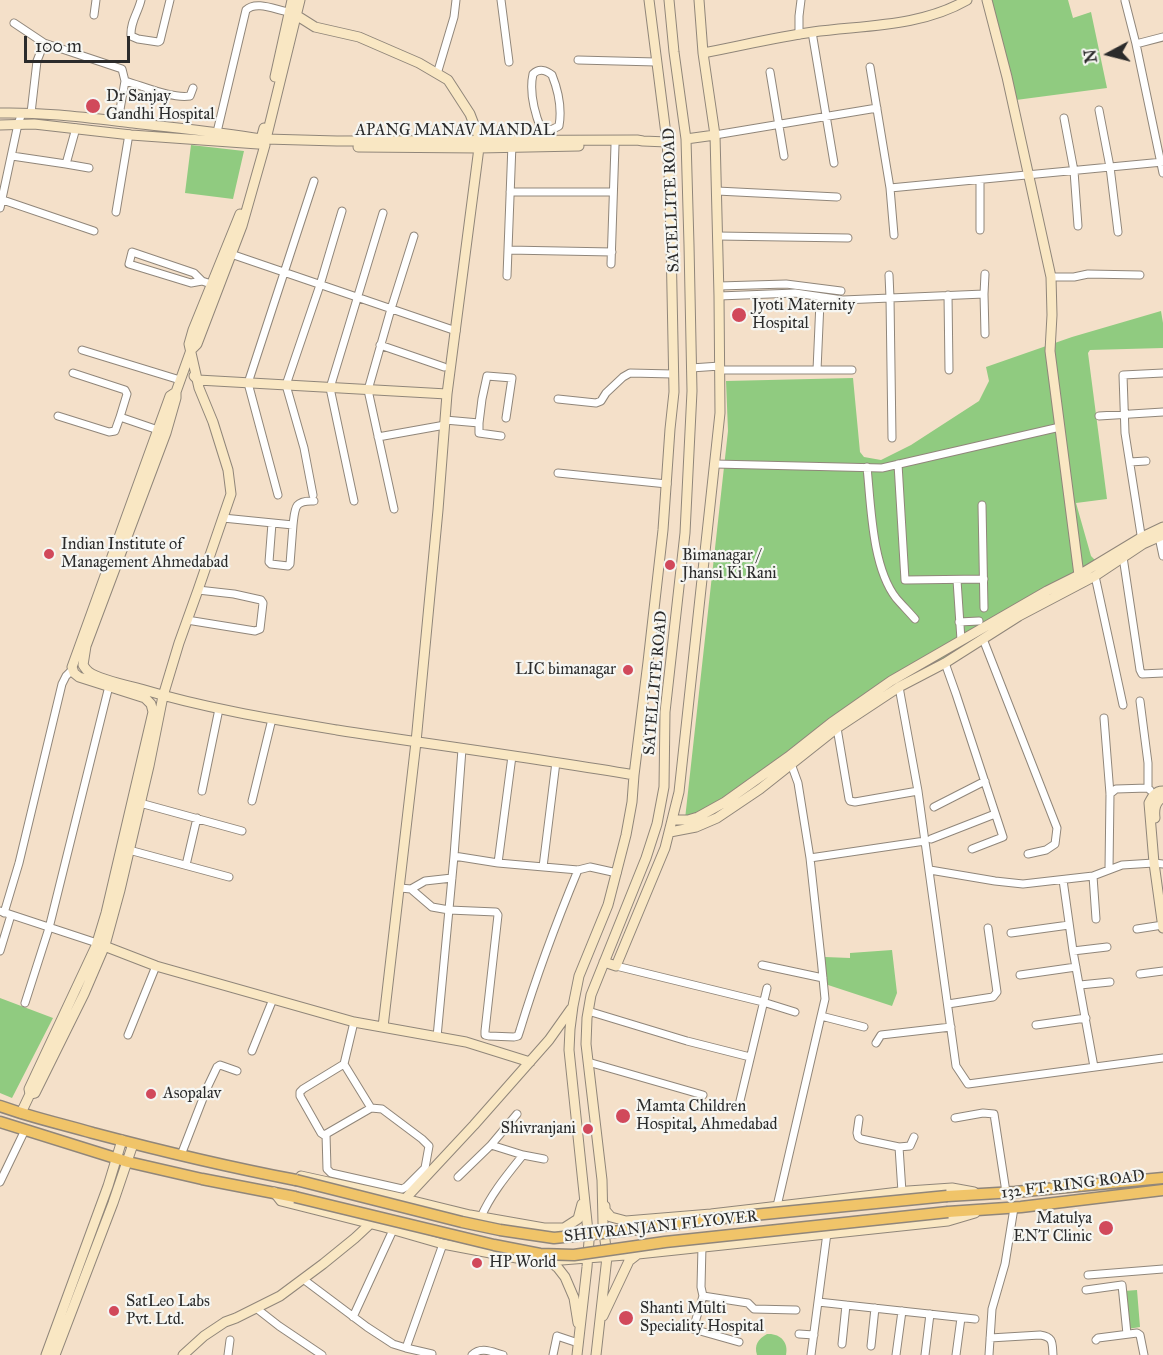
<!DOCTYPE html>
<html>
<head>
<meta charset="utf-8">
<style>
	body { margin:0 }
	#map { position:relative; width:1163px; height:1355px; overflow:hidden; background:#f4e0c9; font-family:"IM FELL Great Primer",serif }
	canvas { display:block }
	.north { position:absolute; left:1079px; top:24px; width:60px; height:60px; -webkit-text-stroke:4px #f6f6f2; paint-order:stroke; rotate:263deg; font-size:16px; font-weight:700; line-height:24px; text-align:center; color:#2b2b2b }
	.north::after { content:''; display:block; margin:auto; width:21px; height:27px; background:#2b2b2b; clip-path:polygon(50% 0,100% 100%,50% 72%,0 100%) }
	.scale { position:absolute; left:24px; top:36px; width:106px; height:27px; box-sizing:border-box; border:3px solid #2b2b2b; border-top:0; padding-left:8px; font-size:18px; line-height:21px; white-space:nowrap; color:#2b2b2b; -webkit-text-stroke:4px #f6f6f2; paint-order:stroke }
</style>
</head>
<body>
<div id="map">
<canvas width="1163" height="1355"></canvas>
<div class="north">N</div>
<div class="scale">100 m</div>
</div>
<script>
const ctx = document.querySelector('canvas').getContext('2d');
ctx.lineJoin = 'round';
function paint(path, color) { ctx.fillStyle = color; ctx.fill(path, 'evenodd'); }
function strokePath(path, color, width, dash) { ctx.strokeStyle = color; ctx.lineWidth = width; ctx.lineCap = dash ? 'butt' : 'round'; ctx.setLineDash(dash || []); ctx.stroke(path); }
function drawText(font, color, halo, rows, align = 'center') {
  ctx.font = font + ' "IM FELL Great Primer",serif'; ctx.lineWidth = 4.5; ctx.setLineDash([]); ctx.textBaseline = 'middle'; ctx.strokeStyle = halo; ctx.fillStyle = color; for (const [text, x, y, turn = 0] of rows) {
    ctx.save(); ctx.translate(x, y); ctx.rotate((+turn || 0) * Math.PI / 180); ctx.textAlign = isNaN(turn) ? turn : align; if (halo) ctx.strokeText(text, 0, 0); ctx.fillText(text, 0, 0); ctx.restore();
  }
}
const green = new Path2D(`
	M990 0H1068L1073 18 1091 12 1107 88 1016 100Z
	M191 145 244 151 233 199 185 193Z
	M1161 311 1163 323V348L1090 350 1088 353 1107 499 1076 503 1091 556 1098 563V570L861 706 729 806 703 820 685 819 728 431 726 381 853 378 860 452 864 457 881 460 911 445 979 401 989 381 986 367 1072 337Z
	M892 950 897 993 892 1006 825 984V957L850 958V953Z
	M0 998 53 1018 12 1098 0 1093Z
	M1137 1290 1140 1327 1128 1329 1124 1291Z
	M767 1334C780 1333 789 1342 786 1355H757C754 1345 758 1339 767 1334Z`);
const street = new Path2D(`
	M141 0C138 13 130 22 131 36L138 39 158 42 160 41 170 0
	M501 0 509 62
	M1125 1 1136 44 1163 173
	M94 15 96 0
	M14 23 44 43 122 69 125 81
	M812 32 834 163
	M799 35V16L801 0
	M1136 44 1163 37
	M578 60 656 62
	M870 67 890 188 1163 162
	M770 72 784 156
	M437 74 454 17 456 0
	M1099 110 1110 167 1118 232
	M31 113 37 61 44 43
	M1064 118 1074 171 1078 226
	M118 121 125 81C143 86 172 99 190 96L193 88
	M76 128 66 164 89 168
	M545 130 553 129 559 126C562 109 558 90 552 75 546 70 539 68 533 74 529 92 534 111 541 129L545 130V139
	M217 132 246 10C256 0 276 10 289 12
	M715 135 877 108
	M12 156 66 164
	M980 180V230
	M890 188 894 235
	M717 191 837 197
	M510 192H613
	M0 199 94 231
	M0 208 18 124 22 113
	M116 212 129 134
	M718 236 848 238
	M508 250 612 252
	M228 253 456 331
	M611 264 615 145
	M507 276 512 144
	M1051 277H1074L1088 274 1140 275
	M202 281 194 273 132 252 129 264 191 283 202 281 211 284
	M719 286 786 284 841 291
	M984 294 985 274
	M948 295 949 370
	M719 296 795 293 843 300 890 298 889 275
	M380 345 444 367
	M82 350 180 380
	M691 368 720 366
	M720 370H852
	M817 370 820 302
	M73 373 125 390 127 394 120 417
	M558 399 596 403 601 401 606 393 623 377 630 373 673 374
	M58 416 109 432 115 431 120 417 158 430
	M1099 416 1163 412
	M445 420 479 423V433L501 436
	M479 423 482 399 487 376 512 378 506 418
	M378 437 445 425
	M892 438 890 298 984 294 985 334
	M1130 462 1146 461
	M715 464 882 468 1060 427
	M898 464 905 580 984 579
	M867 467C871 506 872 567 896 598 902 605 909 612 915 619
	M558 473 667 484
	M278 495 248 383 314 181
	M313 495 304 448 286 385 320 285 342 211
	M354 501 330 388 383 213
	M982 505 984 608
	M394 509 368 390 391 309 414 236
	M223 518 293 525 290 564 288 566 271 564 269 562 272 523
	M293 525C295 508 294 500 314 501
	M1159 537 1163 556
	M1142 541 1125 433 1123 375 1163 373
	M1123 557 1140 670 1142 674 1163 673
	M1095 576 1123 705
	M957 580 961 640
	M187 620 255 631 260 629 263 603 261 600 234 594 198 590
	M959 622 979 621
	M983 639 1057 828 1055 844 1046 850 1028 854
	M945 663 956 694 1003 837 972 849
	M899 687 918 791 956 1066 968 1084 1163 1058
	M1140 701 1148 763V788
	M1104 718 1110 794 1109 869
	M837 728 849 799 850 801 855 802 918 791
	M790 761 798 783 810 858 925 841
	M202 791 219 709
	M1110 794 1116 789 1148 788 1150 790
	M252 801 272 719
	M140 803 242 831
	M934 807 985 781
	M931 839 995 814
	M129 850 229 877
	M454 856 498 863 578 870 590 867 617 873
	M498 863 512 756
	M186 865 197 818
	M543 867 556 762
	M930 870 995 881 1023 884 1093 876 1122 865 1154 863 1163 864
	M1093 876 1096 919
	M1063 880 1073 951 1094 1067
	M400 888 411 889 432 907 449 910 496 912 498 915 485 1031V1035L489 1036 514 1037 518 1036 520 1030C537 974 556 923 578 870
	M411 889 425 881 452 878
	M0 911 97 943
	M4 913 19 863 62 684 66 676 72 670
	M1137 929 1163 925
	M1011 933 1069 925
	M0 951 11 915
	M1073 951 1107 947
	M762 965 823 978
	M616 966 763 1002 795 1012
	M1140 974 1163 971
	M1020 975 1076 967
	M1080 985 1110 982
	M25 1003 49 928 109 686
	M948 1004 993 997 997 992 988 928
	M588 1011 687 1041 750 1057
	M821 1016 864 1027
	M1036 1025 1086 1018
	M128 1035 156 966
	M437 1037 454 856 462 749
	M876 1043 881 1035 951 1027
	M252 1051 273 999
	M588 1062 703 1095
	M344 1064 303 1089 300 1092V1096L321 1133 324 1135 326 1134 371 1108
	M739 1105 767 988
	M955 1118 983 1113 994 1114 1006 1192
	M859 1119 857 1133 858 1137 861 1139 899 1147 902 1192
	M326 1134 327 1169 331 1173 402 1189 406 1187 425 1168 429 1146 422 1139 382 1109 371 1108 344 1064 354 1022
	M491 1145 523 1155
	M899 1147 910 1146 914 1137
	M181 1155 207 1088 217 1067 220 1065 237 1071
	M458 1177 491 1145 517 1114
	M0 1182 25 1130
	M777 1206 825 999 821 958 810 858
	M481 1217C491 1194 507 1175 523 1155L544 1159
	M702 1246 701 1287 703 1296 693 1329 739 1342
	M1088 1275 1163 1269
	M303 1279 367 1327 393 1344 406 1348 443 1244
	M1086 1290 1122 1285 1127 1334
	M703 1296 748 1303 754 1309 796 1310
	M818 1302 975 1319
	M256 1308 279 1326 322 1355
	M353 1317 393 1230
	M799 1334 814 1335
	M990 1338 1040 1335C1054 1337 1052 1343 1053 1355
	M1096 1340 1098 1338 1137 1333 1140 1335 1144 1355
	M842 1344 846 1305
	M871 1346 875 1308
	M406 1348 432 1354
	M228 1355 230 1340
	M472 1355C481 1346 492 1352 503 1355
	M553 1355 557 1336 578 1343
	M811 1355 827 1233
	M896 1355 902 1311
	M925 1355 930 1314
	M956 1355 961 1318
	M989 1355 992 1309 1005 1264 1014 1208`);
const secondary = new Path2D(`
	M300 0 266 139 337 141 637 140 643 141 667 142
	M987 0 1007 77 1051 277 1052 315 1050 351 1080 583
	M296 15 315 27 359 37 419 63 448 80 470 114 480 140 447 394 438 510 416 742 383 1027
	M703 53C740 46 776 37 813 32 865 25 920 27 967 0
	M275 77 292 0
	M0 113C44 112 89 118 133 123 176 128 219 132 261 139L264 128
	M0 125 34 124 131 135 258 144
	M686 139 715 135 703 53 699 0
	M265 145 242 226 197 344 191 350 176 392V398L166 433 86 646 83 665C85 668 86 670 89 672 98 679 129 686 141 689 204 708 271 719 337 730 435 745 535 758 634 775
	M358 147 479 148 579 146
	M194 376 198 380 447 394
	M1163 791C1155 791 1152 797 1149 803L1154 863 1163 928
	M1155 818C1154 809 1155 802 1163 797
	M673 820H688L698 817 725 802 788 757 831 723 891 681 1047 591 1079 575 1142 537 1163 527
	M670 832 696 827 717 818 760 789 837 728 899 687 945 663 1019 616 1095 576 1143 544 1163 535
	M99 944 156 966 354 1022 466 1042 530 1062
	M604 962 616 966 665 848 679 792 720 413 719 296 715 135
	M30 1094 35 1093 84 994 105 945 120 890 149 766 163 696 179 643 198 590 231 494 228 470 213 422 199 388 189 344 193 330 240 214
	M21 1113 30 1094 29 1089 96 946 106 913 153 712 151 704 145 698 79 677 74 673 72 667 170 396 176 392
	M301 1176 405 1199 470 1215 544 1228H564L578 1219 582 1204
	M274 1192 281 1201 384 1227 443 1244 522 1259 549 1261 558 1268 565 1277 574 1298 578 1323
	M405 1199 474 1125 549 1040 571 1009
	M605 1206V1210L611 1217 626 1221 711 1214 908 1191 952 1188 974 1192
	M549 1261 638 1254
	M603 1316 629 1261 638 1254 948 1221 975 1213
	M46 1355 108 1186 122 1140
	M55 1355 113 1203 133 1144
	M183 1355 204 1336 225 1322 236 1318 280 1296 323 1264 355 1238 370 1224
	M577 1355 587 1267 589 1241 569 1050 570 1029 573 1006 579 976 608 905 626 835 632 802 634 775 648 662 663 530 670 429 674 392 670 191 667 142 649 0
	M596 1355 607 1257 603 1223 602 1180 586 1044 587 1018 591 995 646 858 657 824 664 787 665 712 685 533 692 391 689 245 686 139 674 52 669 0`);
const primary = new Path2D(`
	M0 1106C30 1117 62 1124 93 1133 161 1151 228 1167 296 1180
	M0 1122 128 1162 202 1179 295 1197
	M947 1196 1015 1192 1163 1178
	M948 1212 1021 1207 1163 1190`);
const primaryBridge = new Path2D(`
	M296 1180 462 1222 500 1230 554 1238 622 1231 713 1219 947 1196
	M295 1197 494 1245 540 1254 574 1255 665 1242 948 1212`);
const markers = [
	[93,106,8,"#d1495b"],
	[739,315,8,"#d1495b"],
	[49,554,6,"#d1495b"],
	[670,565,6,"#d1495b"],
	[628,670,6,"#d1495b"],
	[151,1094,6,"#d1495b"],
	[623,1116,8,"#d1495b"],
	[588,1129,6,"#d1495b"],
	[1106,1228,8,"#d1495b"],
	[477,1263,6,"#d1495b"],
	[114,1311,6,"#d1495b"],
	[626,1318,8,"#d1495b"]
];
const poiNames = [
	["Dr Sanjay",106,97],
	["Gandhi Hospital",106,115],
	["Jyoti Maternity",752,306],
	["Hospital",752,324],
	["Indian Institute of",61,545],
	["Management Ahmedabad",61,563],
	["Bimanagar /",682,556],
	["Jhansi Ki Rani",682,574],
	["LIC bimanagar",616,670,"right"],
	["Asopalav",163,1094],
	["Mamta Children",636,1107],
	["Hospital, Ahmedabad",636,1125],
	["Shivranjani",576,1129,"right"],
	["Matulya",1092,1219,"right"],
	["ENT Clinic",1092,1237,"right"],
	["HP World",489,1263],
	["SatLeo Labs",126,1302],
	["Pvt. Ltd.",126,1320],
	["Shanti Multi",640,1309],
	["Speciality Hospital",640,1327]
];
const streetNames = [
	["APANG MANAV MANDAL",455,131],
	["SATELLITE ROAD",672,200,-92],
	["SATELLITE ROAD",656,683,-85],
	["132 FT. RING ROAD",1073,1185,-7],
	["SHIVRANJANI FLYOVER",661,1227,-6]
];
paint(green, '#90cb80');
strokePath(street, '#90867a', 9);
strokePath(secondary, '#90867a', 11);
strokePath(primary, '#90867a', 13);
strokePath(street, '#fff', 7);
strokePath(secondary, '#f9e7c3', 9);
strokePath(primary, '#f0c469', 10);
strokePath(primaryBridge, '#90867a', 13, []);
strokePath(primaryBridge, '#f0c469', 10);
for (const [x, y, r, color] of markers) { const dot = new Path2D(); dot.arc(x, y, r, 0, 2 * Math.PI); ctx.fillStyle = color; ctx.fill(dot); strokePath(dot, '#f6f6f2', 2); }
drawText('16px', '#2b2b2b', '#f6f6f2', poiNames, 'left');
drawText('16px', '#2b2b2b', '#f6f6f2', streetNames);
</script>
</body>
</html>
